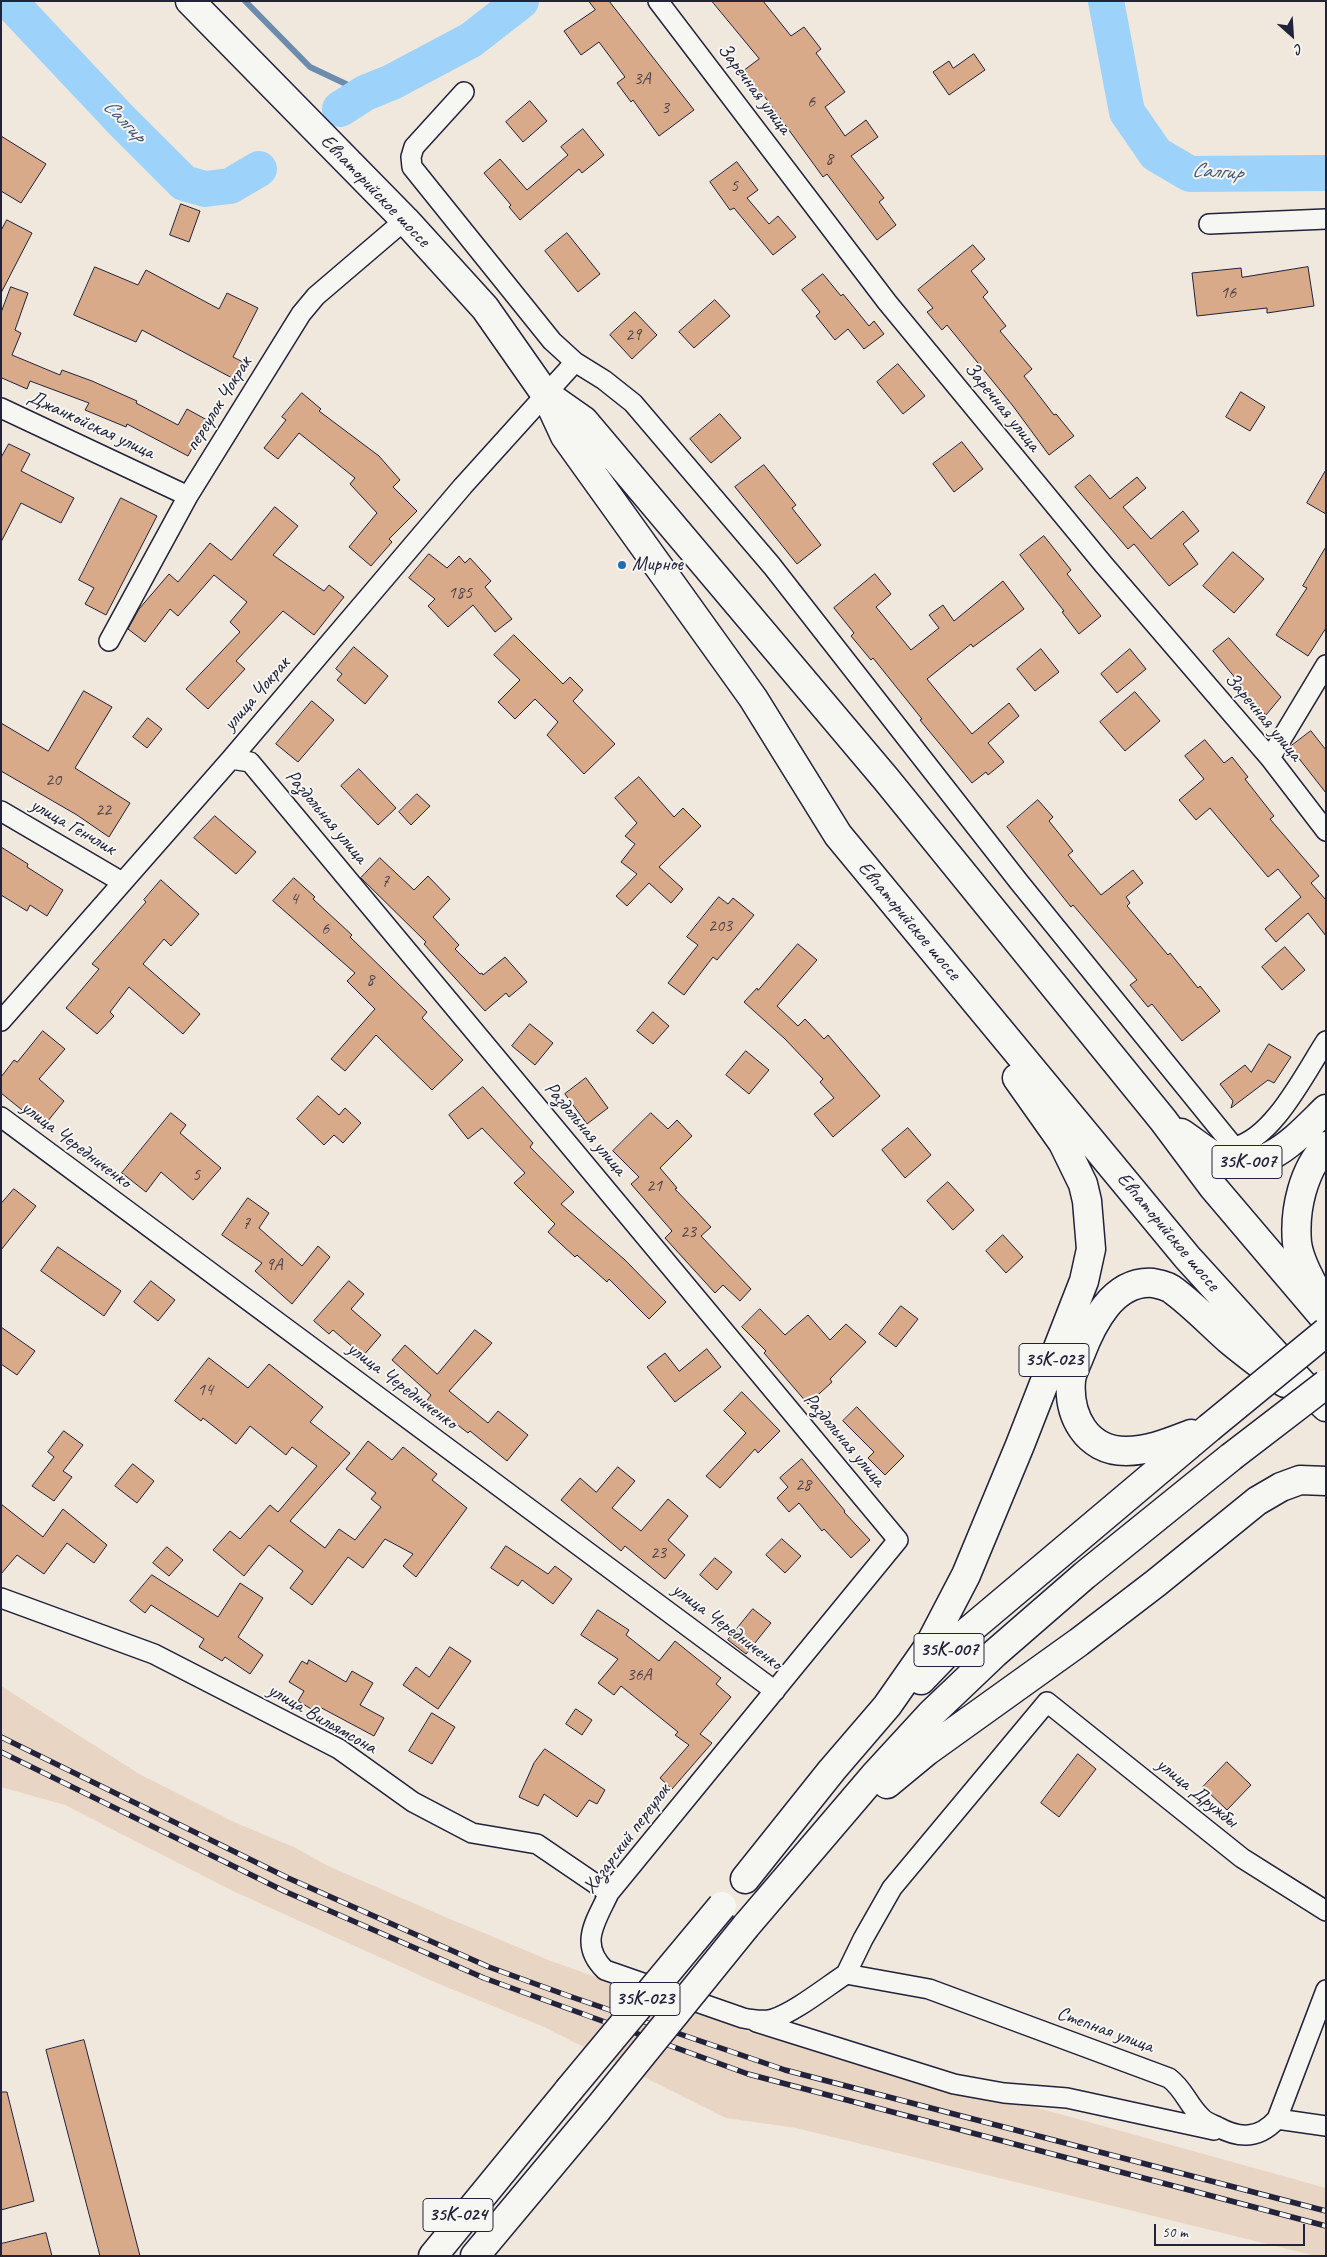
<!DOCTYPE html>
<html>
<head>
<meta charset="utf-8">
<style>
	body { margin:0 }
	#map { position:relative; width:1327px; height:2257px; overflow:hidden; background:#f0e7dd; font-family:Caveat,sans-serif }
	canvas { display:block }
	.frame { position:absolute; inset:0; border:2px solid #22223b; pointer-events:none }
	.north { position:absolute; left:1267px; top:10px; width:50px; height:50px; -webkit-text-stroke:4px #f6f6f2; paint-order:stroke; rotate:154deg; font-size:14px; font-weight:700; line-height:20px; text-align:center; color:#22223b }
	.north::after { content:''; display:block; margin:auto; width:18px; height:22px; background:#22223b; clip-path:polygon(50% 0,100% 100%,50% 72%,0 100%) }
	.scale { position:absolute; left:1154px; top:2224px; width:151px; height:22px; box-sizing:border-box; border:2px solid #22223b; border-top:0; padding-left:6px; font-size:15px; line-height:18px; white-space:nowrap; color:#22223b; -webkit-text-stroke:4px #f6f6f2; paint-order:stroke }
</style>
</head>
<body>
<div id="map">
<canvas width="1327" height="2257"></canvas>
<div class="frame"></div>
<div class="north">С</div>
<div class="scale">50 m</div>
</div>
<script>
const ctx = document.querySelector('canvas').getContext('2d');
ctx.lineJoin = 'round';
function paint(path, color) { ctx.fillStyle = color; ctx.fill(path, 'evenodd'); }
function strokePath(path, color, width, dash) { ctx.strokeStyle = color; ctx.lineWidth = width; ctx.lineCap = dash ? 'butt' : 'round'; ctx.setLineDash(dash || []); ctx.stroke(path); }
function drawText(font, color, halo, rows, align = 'center') {
  ctx.font = font + ' Caveat,sans-serif'; ctx.lineWidth = 4; ctx.setLineDash([]); ctx.textBaseline = 'middle'; ctx.strokeStyle = halo; ctx.fillStyle = color; for (const [text, x, y, turn = 0] of rows) {
    ctx.save(); ctx.translate(x, y); ctx.rotate((+turn || 0) * Math.PI / 180); ctx.textAlign = isNaN(turn) ? turn : align; if (halo) ctx.strokeText(text, 0, 0); ctx.fillText(text, 0, 0); ctx.restore();
  }
}
const built = new Path2D(`
	M1 1686 141 1775 236 1823 294 1847 328 1866 443 1916 551 1961 755 2034 923 2076 1326 2188V2256H1316L796 2128 726 2118 542 2026 439 1984 233 1891 65 1805 1 1787Z`);
const stream = new Path2D(`
	M245 1 310 67 365 93`);
const river = new Path2D(`
	M9 1 121 120 184 183 205 189 230 186 259 169
	M1106 1 1127 112 1156 154 1190 174 1326 173
	M340 109 365 93 392 82 471 40 521 1`);
const building = new Path2D(`
	M589 1H609L694 110 659 136 633 100 631 102 617 83 625 77 599 42 581 55 564 31 595 10Z
	M712 1H763L791 36 804 27 821 49 816 53 845 92 825 107 845 136 866 120 878 137 851 156 884 198 879 202 896 225 877 240 827 174 823 177 762 93 757 97 739 74 759 59Z
	M974 54 985 70 949 95 933 72 949 61 953 68Z
	M530 101 547 121 523 142 506 122Z
	M583 129 604 155 582 173 579 169 520 220 509 207 511 205 484 173 500 159 527 190 568 155 561 147Z
	M1 136 46 164 21 203 1 191Z
	M737 162 758 190 747 198 769 224 778 216 796 237 773 255 734 208 730 210 710 182Z
	M181 204 200 211 189 242 170 235Z
	M7 220 32 233 1 293V231Z
	M567 233 600 274 578 292 545 251Z
	M973 245 985 259 971 271 988 292 983 297 1006 326 1000 331 1032 369 1024 376 1054 415 1056 414 1074 436 1049 455 1013 406 947 325 942 330 927 312 933 308 918 290Z
	M95 267 138 285 146 270 219 309 227 293 258 308 233 357 243 362 234 379 142 330 136 342 74 315Z
	M1308 267 1314 306 1267 313V308L1197 316 1192 273 1241 268 1242 277Z
	M823 274 841 296 843 294 869 326 874 321 884 334 864 349 848 329 835 340 816 316 820 312 802 290Z
	M11 287 28 293 15 330 21 333 12 355 60 375 62 370 92 381 137 401 136 403 178 425 187 409 207 420 188 456 127 424 126 427 85 410 89 403 30 381 27 389 2 378 1 380V313Z
	M715 300 730 316 694 348 679 332Z
	M635 312 657 335 632 359 610 335Z
	M898 364 925 396 903 414 877 382Z
	M1241 392 1265 407 1250 431 1226 417Z
	M302 393 321 409 319 411 379 456 400 480 393 487 417 511 389 539 392 542 371 566 349 547 377 513 350 484 355 478 299 433 278 459 264 448 286 420 282 417Z
	M720 414 741 438 711 463 690 439Z
	M962 442 983 469 954 492 933 464Z
	M9 444 30 454 21 471 74 498 61 523 21 503 1 542V458Z
	M764 465 796 505 792 508 821 545 797 564 735 487Z
	M1326 470V514L1307 503Z
	M1090 475 1110 499 1137 477 1146 488 1123 507 1151 539 1183 511 1199 531 1183 544 1198 564 1169 586 1134 544 1128 549 1075 487Z
	M121 498 157 516 106 615 85 604 94 588 79 580Z
	M275 507 298 526 273 555 324 591 329 585 344 597 314 635 283 611 236 661 245 669 208 709 186 689 240 632 230 622 247 602 214 575 178 616 170 609 145 642 128 629 139 609 169 574 178 582 210 543 231 560Z
	M1044 536 1071 570 1067 574 1101 616 1079 634 1062 612 1064 611 1020 555Z
	M1326 547V628L1308 656 1276 635 1307 588 1303 586Z
	M1233 552 1264 579 1234 613 1203 586Z
	M429 554 447 568 459 556 465 563 470 558 491 581 485 587 512 619 495 632 473 605 448 627 428 606 435 599 409 578Z
	M875 574 891 594 876 607 911 650 939 628 929 615 943 605 954 621 1003 581 1024 609 973 647 971 644 927 679 972 734 1009 703 1019 716 988 743 1004 762 988 775 986 772 972 783 920 720 922 719 873 658 871 660 851 636 854 633 834 608Z
	M514 635 563 684 570 677 583 690 573 701 615 744 584 774 547 735 558 722 535 699 515 719 498 702 520 680 494 655Z
	M1229 638 1281 697 1266 715 1239 686 1241 685 1213 651Z
	M354 647 388 676 365 704 337 680 342 674 336 669Z
	M1041 649 1059 672 1035 691 1017 669Z
	M1130 649 1146 669 1117 693 1101 674Z
	M84 691 112 707 75 768 130 803 109 837 77 815 1 771V723L48 751Z
	M1135 692 1160 721 1125 751 1100 722Z
	M312 701 334 720 298 762 276 744Z
	M148 718 162 729 147 748 133 737Z
	M1311 731 1326 750V793L1290 747Z
	M1205 740 1224 763 1232 757 1248 777 1245 779 1274 816 1270 819 1319 876 1311 883 1326 900V936L1308 913 1276 942 1265 929 1301 897 1278 869 1268 877 1210 808 1196 820 1179 800 1204 779 1185 756Z
	M359 769 396 808 378 825 341 786Z
	M639 777 674 817 683 808 701 826 659 867 683 889 671 903 649 883 627 906 616 896 637 874 621 862 635 844 625 836 637 823 615 798Z
	M417 794 430 806 411 825 399 812Z
	M1038 800 1053 817 1049 821 1073 851 1068 855 1101 895 1133 870 1143 883 1126 897 1130 903 1127 906 1168 955 1170 953 1198 988 1200 986 1220 1011 1182 1041 1152 1004 1148 1007 1130 985 1137 980 1073 905 1071 907 1007 827Z
	M215 816 256 852 236 874 194 838Z
	M1 847 28 864 27 867 63 890 47 916 30 905 27 911 1 895Z
	M380 858 414 890 428 876 450 899 433 917 459 945 455 949 480 974 482 973 483 975 505 957 527 982 509 997 506 993 485 1011 424 944 426 942 361 878Z
	M294 878 315 897 313 899 352 935 350 937 427 1012 422 1018 463 1060 432 1090 376 1035 345 1071 331 1059 375 1009 347 981 355 973 273 901Z
	M161 880 199 914 171 946 164 939 143 964 200 1014 183 1034 129 987 110 1012 114 1016 97 1034 66 1008 99 969 92 964 146 902 144 900Z
	M719 897 728 904 733 898 754 915 717 960 713 957 684 995 668 983 698 945 687 937Z
	M798 944 817 960 777 1006 798 1026 805 1019 824 1039 828 1035 880 1096 833 1137 814 1114 834 1098 820 1082 823 1079 785 1039 744 1002 757 988 758 990Z
	M1285 947 1305 970 1282 990 1262 967Z
	M653 1012 669 1026 653 1044 637 1031Z
	M530 1024 553 1043 535 1065 512 1046Z
	M43 1031 65 1049 39 1079 64 1101 43 1127 1 1093V1077L14 1060 17 1062Z
	M1269 1044 1291 1057 1274 1083 1268 1080 1231 1108 1233 1101 1220 1084 1245 1065 1251 1072Z
	M746 1051 769 1070 749 1094 726 1075Z
	M586 1078 608 1108 587 1124 565 1094Z
	M483 1087 533 1143 530 1147 574 1192 561 1204 625 1260 666 1302 649 1319 609 1279 607 1282 577 1255 575 1257 548 1232 555 1224 514 1183 525 1173 482 1128 468 1139 449 1115Z
	M318 1096 339 1115 345 1108 361 1123 343 1143 334 1135 324 1145 297 1119Z
	M171 1113 186 1125 180 1133 221 1168 193 1200 161 1172 146 1192 122 1173Z
	M651 1113 668 1129 677 1120 692 1136 660 1168 677 1188 675 1189 711 1227 701 1236 751 1289 740 1301 723 1285 715 1293 665 1238 672 1231 631 1184 639 1177 613 1151Z
	M908 1128 931 1155 905 1178 882 1150Z
	M948 1182 974 1210 953 1230 927 1201Z
	M14 1189 36 1206 1 1250V1204Z
	M248 1198 269 1213 259 1228 302 1266 318 1246 330 1257 292 1304 255 1271 262 1263 222 1235Z
	M1003 1235 1023 1257 1006 1273 986 1251Z
	M58 1247 121 1291 104 1316 41 1271Z
	M151 1281 175 1300 158 1321 134 1302Z
	M349 1281 364 1294 351 1309 381 1335 363 1356 333 1330 329 1334 314 1321Z
	M901 1306 918 1319 896 1347 879 1334Z
	M760 1309 785 1335 808 1315 830 1340 846 1324 866 1342 830 1379 832 1382 808 1404 764 1353 766 1351 742 1327Z
	M1 1327 35 1351 17 1375 1 1364Z
	M475 1330 492 1343 449 1391 488 1423 498 1411 528 1435 507 1461 470 1431 468 1433 440 1411 438 1413 425 1403 431 1395 392 1360 405 1345 437 1374Z
	M707 1349 721 1367 675 1402 647 1367 665 1353 679 1371Z
	M209 1358 248 1388 269 1364 323 1407 310 1422 350 1453 290 1521 325 1548 339 1529 355 1540 381 1507 371 1499 376 1493 346 1469 368 1441 392 1460 403 1447 437 1474 432 1480 467 1508 416 1577 403 1566 413 1554 385 1539 363 1568 348 1557 312 1605 290 1588 303 1571 269 1545 244 1576 213 1550 230 1531 240 1539 270 1505 278 1512 317 1466 292 1447 286 1455 250 1426 236 1444 203 1418 201 1421 175 1401Z
	M742 1392 780 1431 758 1453 755 1449 720 1488 706 1476 746 1433 724 1411Z
	M857 1407 904 1456 885 1475 868 1458 874 1452 843 1421Z
	M64 1431 83 1445 63 1471 72 1477 54 1501 32 1486 54 1457 48 1452Z
	M802 1459 845 1511 844 1512 870 1540 851 1558 824 1529 822 1531 799 1503 789 1512 777 1498 788 1487 780 1478Z
	M133 1464 154 1481 137 1503 115 1486Z
	M618 1467 635 1481 612 1508 641 1531 668 1499 688 1516 668 1540 685 1555 665 1579 625 1546 621 1551 561 1500 580 1478 596 1492Z
	M1 1504 43 1537 63 1509 107 1545 94 1563 67 1543 44 1574 17 1555 1 1574Z
	M782 1539 801 1556 785 1573 766 1555Z
	M506 1546 548 1574 555 1566 572 1579 553 1604 522 1580 518 1586 491 1568Z
	M167 1547 183 1560 169 1576 153 1563Z
	M715 1558 732 1572 717 1590 700 1575Z
	M152 1575 218 1617 240 1583 263 1598 238 1637 263 1655 250 1674 225 1657 222 1661 199 1647 204 1639 151 1605 145 1613 130 1601Z
	M753 1609 771 1623 746 1654 728 1640Z
	M598 1610 629 1630 626 1635 659 1661 675 1641 721 1678 716 1684 731 1697 700 1734 712 1743 672 1789 660 1778 689 1745 675 1735 678 1732 621 1686 614 1695 598 1683 618 1659 581 1635Z
	M450 1647 471 1661 438 1709 403 1685 416 1667 429 1677Z
	M309 1660 346 1682 352 1671 373 1683 360 1705 384 1718 374 1736 316 1705 313 1710 298 1701 304 1691 289 1682 302 1661 307 1664Z
	M576 1709 592 1720 582 1735 566 1724Z
	M432 1713 455 1727 432 1764 409 1751Z
	M545 1749 605 1790 597 1804 589 1800 577 1817 544 1794 538 1806 519 1797 534 1763Z
	M1078 1754 1096 1769 1059 1817 1041 1803Z
	M1227 1762 1251 1785 1227 1810 1203 1787Z
	M84 2040 140 2256H100L46 2050Z
	M1 2092H7L34 2201 1 2210Z
	M46 2233 52 2256H1V2244Z`);
const minor = new Path2D(`
	M658 1 887 302 1104 565 1270 758 1326 831
	M464 92 414 147 411 157 412 167 552 341 575 362 604 380 633 403 772 566 1019 882 1234 1147C1273 1139 1305 1073 1326 1041
	M1209 224 1326 219
	M1 408 188 496
	M109 641 188 496 301 314 316 296 405 220
	M1270 758 1326 665
	M231 759 250 762 898 1540 609 1893C596 1921 578 1944 605 1970L743 2018C753 2020 763 2022 773 2019 795 2012 826 1987 846 1974
	M1 811 122 882
	M1 1021 231 759 463 486 575 362
	M1 1117 775 1691
	M1 1598 154 1654 339 1749 413 1802 472 1833 537 1844 609 1893
	M846 1974 863 1939 892 1888 1047 1702 1242 1858 1326 1911
	M846 1974 929 1989 1169 2078C1184 2089 1188 2105 1201 2117 1205 2122 1212 2124 1218 2127 1240 2139 1259 2139 1277 2119L1326 2126
	M756 2022 954 2084 1004 2093 1067 2098 1214 2130
	M1277 2119 1326 1990`);
const primary = new Path2D(`
	M190 1 405 220 485 308 546 395 565 436 753 698 838 835 1187 1257 1306 1388 1326 1407
	M547 395 584 421 886 779 1163 1120 1213 1187 1326 1320
	M1181 1133C1192 1140 1202 1149 1213 1155 1261 1180 1295 1139 1326 1109
	M1321 1300C1312 1282 1300 1263 1297 1243 1294 1210 1303 1170 1326 1146
	M1191 1434C1170 1442 1149 1451 1126 1451 1086 1451 1068 1415 1071 1380 1072 1372 1077 1363 1080 1355 1092 1324 1113 1280 1153 1283 1159 1284 1170 1287 1174 1291 1193 1305 1210 1323 1228 1339 1246 1354 1266 1369 1285 1383
	M921 1680 967 1632 1209 1428
	M887 1784 927 1751 1079 1642 1156 1583 1257 1501 1281 1487 1300 1480 1326 1481
	M745 1879 832 1770 887 1706 929 1646 966 1575 1020 1445 1084 1281 1091 1249 1087 1201 1083 1184 1063 1143 1017 1078
	M746 1926 874 1776 931 1714 994 1654 1085 1575 1231 1457
	M433 2256 568 2091
	M475 2256 597 2110`);
const rail = new Path2D(`
	M1 1737 288 1878 489 1967 566 1995 785 2070 1326 2211
	M1 1752 284 1891 484 1978 748 2074 1326 2226`);
const primaryBridge = new Path2D(`
	M1209 1428 1326 1332
	M1231 1457 1326 1384
	M568 2091 722 1906
	M597 2110 746 1926`);
const markers = [
	[622,565,5,"#1f6fb2"]
];
const numberNames = [
	["3А",642,79],
	["6",811,102],
	["3",665,108],
	["8",829,159],
	["5",734,186],
	["16",1228,293],
	["29",633,335],
	["185",460,593],
	["20",53,780],
	["22",103,810],
	["7",385,882],
	["4",294,899],
	["203",720,926],
	["6",325,929],
	["8",370,980],
	["5",196,1175],
	["21",654,1186],
	["7",246,1224],
	["23",688,1232],
	["9А",274,1265],
	["14",205,1390],
	["28",803,1485],
	["23",658,1553],
	["36А",639,1675]
];
const shields = [
	[1247,1162,70],
	[1054,1360,70],
	[949,1650,70],
	[645,1999,70],
	[458,2215,70]
];
const shieldNames = [
	["35К-007",1247,1162],
	["35К-023",1054,1360],
	["35К-007",949,1650],
	["35К-023",645,1999],
	["35К-024",458,2215]
];
const streetNames = [
	["Заречная улица",754,89,53],
	["Евпаторийское шоссе",375,191,46],
	["переулок Чокрак",219,404,-58],
	["Заречная улица",1002,407,51],
	["Джанкойская улица",91,425,25],
	["улица Чокрак",257,694,-49],
	["Заречная улица",1263,717,50],
	["Раздольная улица",326,817,50],
	["улица Генчлик",73,827,30],
	["Евпаторийское шоссе",909,921,50],
	["Раздольная улица",585,1129,50],
	["улица Чередниченко",76,1145,37],
	["Евпаторийское шоссе",1168,1232,50],
	["улица Чередниченко",402,1386,37],
	["Раздольная улица",844,1440,50],
	["улица Чередниченко",727,1627,37],
	["улица Вильямсона",322,1719,30],
	["улица Дружбы",1197,1793,39],
	["Хазарский переулок",627,1839,-53],
	["Степная улица",1105,2030,20]
];
const poiNames = [
	["Мирное",632,565]
];
const waterNames = [
	["Салгир",124,121,46],
	["Салгир",1217,172,4]
];
paint(built, '#e9d5c4');
strokePath(stream, '#6c8cae', 6);
strokePath(river, '#9dd3fb', 36);
paint(building, '#d8aa89');
strokePath(building, '#22223b', 1);
strokePath(minor, '#22223b', 22);
strokePath(primary, '#22223b', 31);
strokePath(minor, '#f6f6f2', 19);
strokePath(primary, '#f6f6f2', 28);
strokePath(rail, '#22223b', 5.5);
strokePath(rail, '#f6f6f2', 4, [11]);
strokePath(primaryBridge, '#22223b', 31, []);
strokePath(primaryBridge, '#f6f6f2', 28);
for (const [x, y, r, color] of markers) { const dot = new Path2D(); dot.arc(x, y, r, 0, 2 * Math.PI); ctx.fillStyle = color; ctx.fill(dot); strokePath(dot, '#f6f6f2', 2); }
drawText('18px', '#50444e', null, numberNames);
for (const [x, y, w] of shields) { const box = new Path2D(); box.roundRect(x - w / 2, y - 16.5, w, 33, 4); ctx.fillStyle = '#f6f6f2'; ctx.fill(box); strokePath(box, '#22223b', 1); }
drawText('bold 19px', '#22223b', null, shieldNames);
drawText('20px', '#22223b', '#f6f6f2', streetNames);
drawText('20px', '#22223b', '#f6f6f2', poiNames, 'left');
drawText('italic 21px', '#475775', '#f6f6f2', waterNames);
</script>
</body>
</html>
